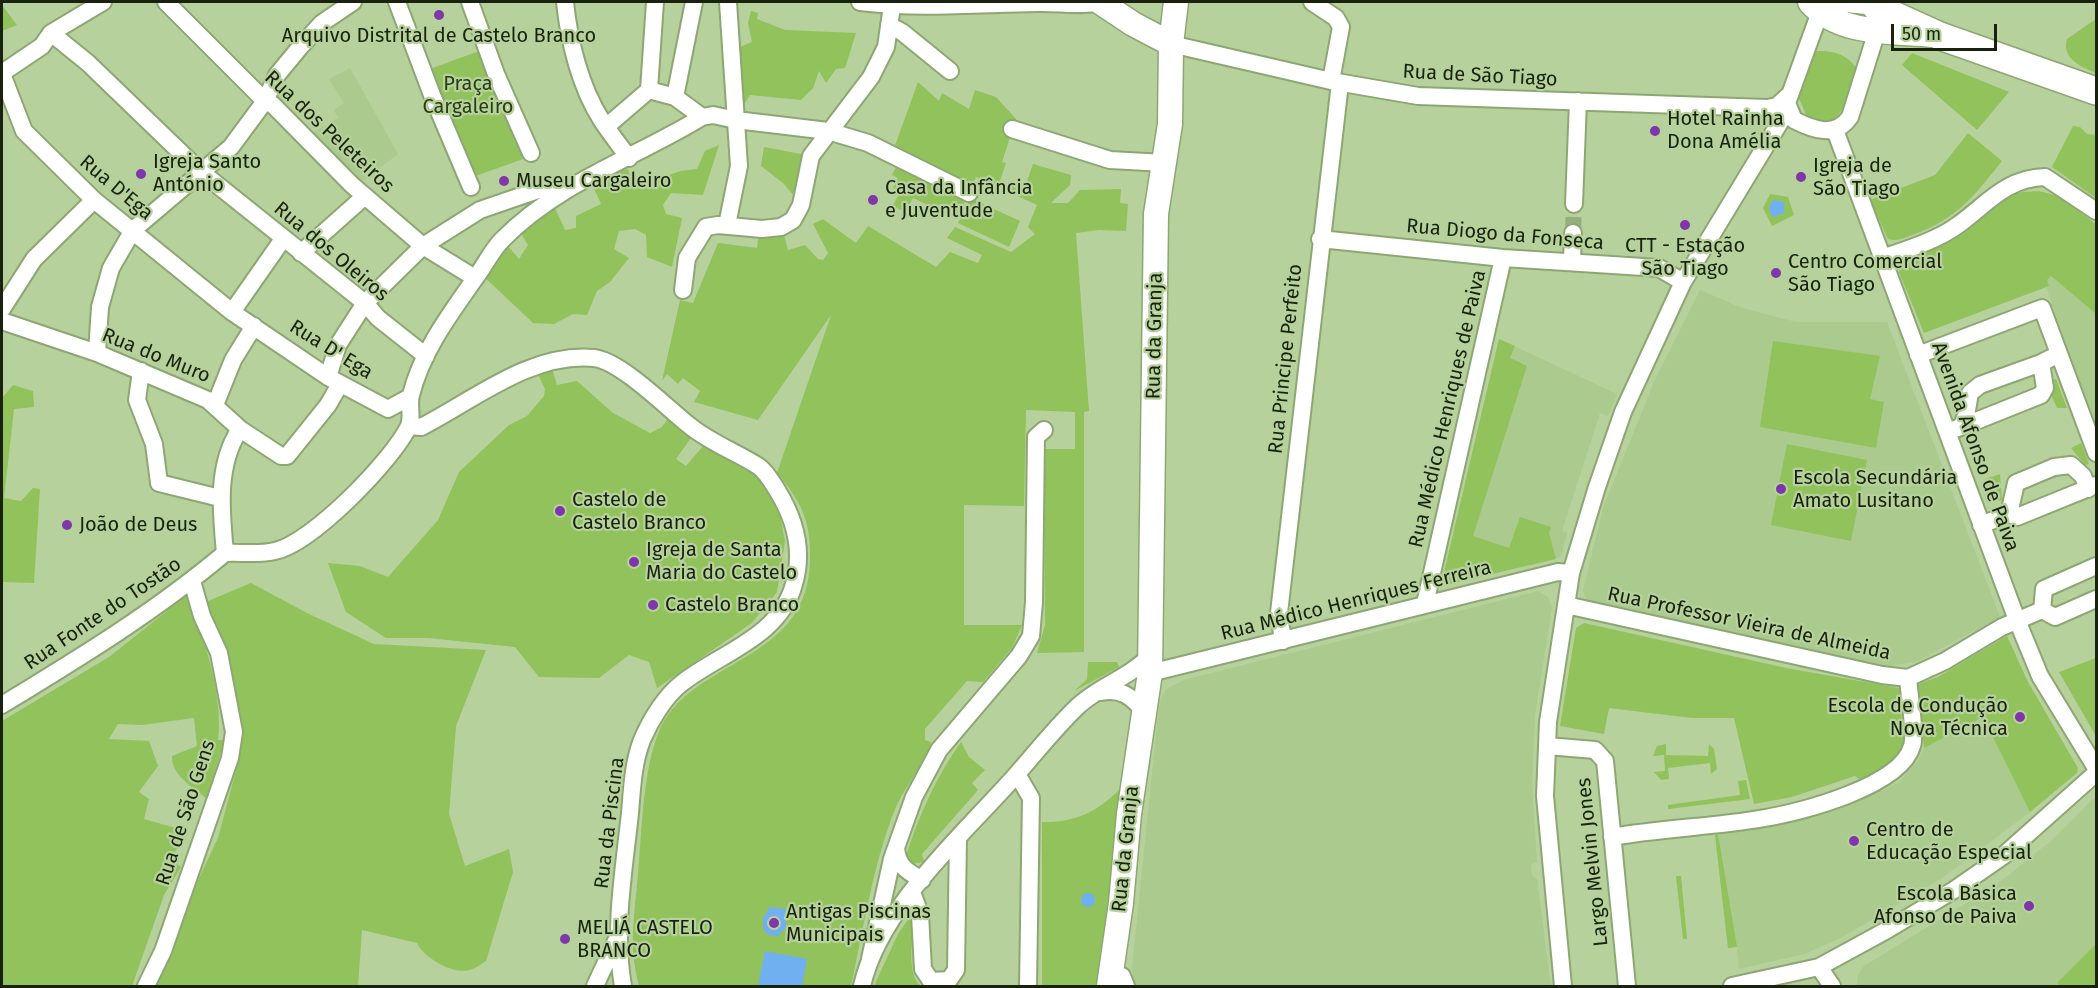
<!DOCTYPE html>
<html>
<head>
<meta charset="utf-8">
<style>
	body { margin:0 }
	#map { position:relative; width:2098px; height:988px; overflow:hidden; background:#b6d19b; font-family:"Fira Sans",sans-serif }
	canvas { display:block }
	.frame { position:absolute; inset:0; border:3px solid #18220e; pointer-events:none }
	.scale { position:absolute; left:1891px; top:24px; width:106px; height:27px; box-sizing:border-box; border:3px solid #18220e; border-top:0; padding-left:8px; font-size:18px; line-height:21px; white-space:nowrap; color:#18220e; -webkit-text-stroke:4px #b6d19b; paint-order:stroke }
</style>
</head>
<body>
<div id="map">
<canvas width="2098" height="988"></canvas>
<div class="frame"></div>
<div class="scale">50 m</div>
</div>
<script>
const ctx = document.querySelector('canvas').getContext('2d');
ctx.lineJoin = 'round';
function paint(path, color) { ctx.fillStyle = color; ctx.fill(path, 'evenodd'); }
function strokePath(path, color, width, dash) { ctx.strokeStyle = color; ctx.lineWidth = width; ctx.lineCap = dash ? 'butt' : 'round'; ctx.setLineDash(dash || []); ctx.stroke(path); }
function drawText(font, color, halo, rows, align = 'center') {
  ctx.font = font + ' "Fira Sans",sans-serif'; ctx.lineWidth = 4.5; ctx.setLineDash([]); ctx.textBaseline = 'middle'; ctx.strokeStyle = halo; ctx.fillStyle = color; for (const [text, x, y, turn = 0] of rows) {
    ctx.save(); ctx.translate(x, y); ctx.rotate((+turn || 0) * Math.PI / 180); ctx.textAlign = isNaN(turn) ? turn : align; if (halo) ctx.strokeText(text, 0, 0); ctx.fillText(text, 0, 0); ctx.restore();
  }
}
const built = new Path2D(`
	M350 68 398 154 360 183 309 135 338 118 334 110 344 103 329 79Z
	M2051 276 2096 314V428L2046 287 2049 286 2046 280Z
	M1700 290 1742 308 1796 322H1887L2000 617 1916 662 1889 666 1838 657 1588 602 1583 591 1603 508 1654 382Z
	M1499 339 1617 394 1608 416 1600 413 1562 531 1567 533 1561 557 1445 585 1442 581Z
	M1538 591 1548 597 1552 608 1535 715 1532 783 1537 862 1531 865 1532 876 1537 879 1551 986H1135L1132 968 1158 715 1161 698 1166 689 1184 680Z
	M1983 717 2030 812 1942 878 1841 938 1804 954 1739 969 1737 947 1728 948 1715 835 1794 821 1872 795 1898 783 1917 762 1924 748Z
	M2096 796V986H1857L1858 975 1864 966 1996 885 2052 840Z`);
const green = new Path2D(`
	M2 5 17 25 2 31Z
	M751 11 758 13 757 19 785 30 856 33 845 68 836 69 826 83 819 71 813 88 801 100 750 95 743 106 740 47 752 42 748 23Z
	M2096 19V73C2082 67 2061 59 2067 39Z
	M482 50 523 159 470 178 427 70Z
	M1817 51C1832 50 1849 55 1856 68 1855 78 1851 87 1848 96 1838 120 1833 128 1807 117L1798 96 1811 56Z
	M1912 53 2009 92 1977 130 1902 65Z
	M918 82 939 101 942 93 969 109 975 90 996 97 1016 119 1002 162 1006 163 1000 181 1024 190 1033 164 1071 175 1070 185 1051 203H1068L1080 190 1121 189 1120 203 1128 204 1126 231 1099 230 1076 233 1089 411 1084 412V652L1037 653 1045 625 1044 449H1075V412L1026 410 1024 506 964 505V625H1022L1012 648 983 682 967 681 925 729V740L931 742C928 757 904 789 896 807 873 863 864 927 851 986H639C636 975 634 963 633 951 632 925 636 899 638 873 642 831 643 757 664 721 703 657 809 659 810 559 811 521 801 501 777 473L831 315 758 420 694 402 700 391 683 378 678 384 667 374 662 381 680 300 693 303 718 243 757 248 759 232 783 231 788 250 805 245 818 259 823 260 828 253 813 224 823 219 856 243 868 226 936 267 950 252 978 263 982 255 947 238 955 227 1011 252 1035 234 1028 227 1037 205 976 177 957 219 913 198 909 205 904 203 901 210 893 206 900 191 893 188 898 178 892 175 900 159 893 151Z
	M2073 126 2080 127 2087 134 2096 135V198L2052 167Z
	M1968 133 2002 161C1974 196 1958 218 1915 234 1906 237 1898 242 1888 239L1870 200 1935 175Z
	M719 145 703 195 671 193 663 205 666 214 682 218 672 267 647 257 646 235 635 229 619 231 614 249 629 258 610 282 597 291 587 315 573 314 554 324 533 323 480 273 508 246 519 259 528 245 521 233 553 203 565 230 576 228V216L601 204 590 179 628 169 633 188 680 171 697 169 705 151Z
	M764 147 806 155 795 197 783 183 761 166Z
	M2039 191 2058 196 2096 224V314L2051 276 2047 280 2049 286 1924 333 1899 272 1900 261 1966 231 2007 197 2022 192Z
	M1770 194 1788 197 1794 215 1772 226 1763 208Z
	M970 198 1020 221 1009 247 958 223Z
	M1499 339 1515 346 1510 358 1527 366 1473 536 1509 548 1520 517 1551 527 1549 533 1556 559 1445 585 1442 581Z
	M1773 341 1880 356 1870 399 1884 402 1876 448 1760 427Z
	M551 365 557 385 577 381 613 413 650 433 662 427 669 417 693 435 676 459 686 466 704 445 761 477 780 516 785 541 777 592 752 623 657 688 649 662 629 655 599 678 539 677 515 647 428 638H386L346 612 328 563 360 566 388 577 438 520 459 472 509 425 527 416 544 396 545 389 537 372Z
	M2056 379 2067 408H2057L2052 397 2051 381Z
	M13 385 33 391 34 407 14 409 4 498 21 501 33 488 40 489 34 583 2 582V398Z
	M2081 443 2089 464 2085 465 2071 448Z
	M1787 444 1867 460 1851 541 1771 525Z
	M2000 474 2002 500 1994 502 1985 479Z
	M251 583 309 614 374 644 486 650 456 726 449 814 465 866 509 849 513 872 486 961C481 964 475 969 469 970 453 975 423 957 417 943L362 930 358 986H148L218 838 238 763 229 696 201 604Z
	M187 595C203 635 224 696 218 740H225L206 798C193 787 171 775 172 756L197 746 194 718 142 725 118 724 109 739 149 741 158 766 139 792 149 799 144 819 179 829 178 848 169 858 181 867 164 895 132 986H2V721L109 657Z
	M1584 623 1786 668 1899 688 1904 743C1895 762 1879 773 1859 779L1855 776 1792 797 1754 804 1734 718H1692L1609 708 1604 734 1560 726 1576 628Z
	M2007 636 2028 682 2078 768 2077 773 2030 812 1983 717 1924 748 1918 684 1938 677Z
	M2096 658V736L2059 672Z
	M1088 662H1117L1119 667 1074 691 1087 679Z
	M961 742 969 757 985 770 972 783 978 790 922 854 924 862 912 864 906 856C919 815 936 777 961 742Z
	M1666 744V755L1708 756 1709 744 1714 749 1717 769 1711 774 1710 763 1668 768 1669 779 1661 780 1654 772 1665 771 1664 755 1653 756 1657 746Z
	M1746 780 1750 799 1668 809V805L1740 795 1738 781Z
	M1119 790 1115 856 1096 986H1042V822C1074 823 1097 812 1119 790Z
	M1718 834 1737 947 1728 948 1715 835Z
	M1676 876H1681L1687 939H1683Z
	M909 918 913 921C913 938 906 975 921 986H874L898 934Z
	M2096 944V986H2060L2057 983Z`);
const water = new Path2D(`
	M1773 200 1784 202V213L1772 217 1769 208Z
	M1081 900a7 7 0 1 1 14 0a7 7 0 1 1-14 0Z
	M770 907 786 909V927L778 936 769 935 763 929V918Z
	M765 951 807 959 802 986H758Z`);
const streetTunnel = new Path2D(`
	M1573 233 1574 204`);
const street = new Path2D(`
	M166 2 265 101 273 105 352 185 423 246 475 278
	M397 2 432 95 471 187
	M470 2 496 74 531 153
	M565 2C569 41 580 87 602 121 610 133 620 146 629 158
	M860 2C919 9 977 4 1036 3 1058 2 1079 7 1101 2
	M1312 2 1336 18 1341 27 1331 81
	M1847 4 1876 7 1877 31 1850 117C1835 138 1814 130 1794 120L1787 103 1820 12Z
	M889 25 902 32 950 71
	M51 33 88 63 200 171 365 303 378 318 426 356
	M1171 44 1331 81 1418 96 1767 108 1777 106 1788 96
	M2 73 42 46 51 33 103 2
	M2 74 24 131 94 200 232 312 328 377 388 409 410 397
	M649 90 655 2
	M675 97 694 2
	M607 126 649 90 675 97 702 117
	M1012 129 1110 160 1165 163
	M1835 130 2017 620 2040 676 2096 768
	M1574 204 1578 101
	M727 225 739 166 728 2
	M1320 239 1503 258 1659 268 1683 282
	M301 253 365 196
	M1882 258C1906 250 1938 240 1958 225 1987 204 2006 178 2045 177L2096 211
	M1572 261 1573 233
	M683 290 687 258 706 227 718 225 762 229 781 227 793 220 801 205 811 156 871 77 886 47 892 6
	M2 309 34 259 94 200
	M232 312 283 239
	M2 321 97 353 208 400 240 429 281 456H287L328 405 340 384
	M97 353 100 307 111 268 133 230 231 147 265 101 277 75 301 46 322 23 353 2
	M1918 355 2042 308 2096 453
	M141 371 137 400 154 444 159 483 220 498
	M328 377 338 345 365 303 423 246 480 210 544 188 551 199
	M215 405 233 360 254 326
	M409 426 421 427C474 400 531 352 594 358 621 361 668 409 690 426 711 443 736 452 758 466 766 471 772 482 777 490 795 519 804 550 794 584 780 637 720 653 682 683 665 696 650 721 642 740 633 763 632 789 630 813 624 870 613 930 623 986
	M1961 427 2041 395 2045 388 2041 363 2059 354
	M1955 429 1961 427 1966 416 1970 393 1980 385 2041 363
	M2009 514 2016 483 2054 467 2071 465 2083 476 2088 489
	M1981 525 2009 514 2017 517 2096 485
	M225 553C240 552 259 555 275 551 312 543 392 461 409 426 413 416 408 405 411 395 422 351 450 314 476 277 485 265 492 250 502 240 559 182 635 158 702 117L713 115 736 120 828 131 868 143 969 193
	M225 553C221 511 216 465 240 429
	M1425 604 1503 258
	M1566 605 1882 675 1908 678 1945 661 2002 627 2042 610
	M2042 610 2044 589 2096 566
	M2042 610 2055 617 2096 599
	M1283 641 1279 613 1340 83
	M1150 673 1558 572 1571 573
	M1101 692C1121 688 1131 696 1145 712
	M2 705C79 658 155 612 225 553
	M1547 746 1595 750 1605 761 1627 986
	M1017 774 1031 798 1028 986
	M1612 837C1662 828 1715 827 1765 818 1802 812 1901 786 1912 746 1916 734 1909 693 1908 678
	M896 848C898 867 907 871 922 880
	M912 892 920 914 923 969 931 981 949 980 956 970 958 838
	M870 959 892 859 914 797 939 750 1019 656 1031 636 1034 602 1036 437 1044 430
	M1819 967 1832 986
	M1122 976 1126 986
	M146 986 163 951 230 758 234 732 219 653 202 616 192 581
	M595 986 616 941
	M862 986C879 911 956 841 1007 785 1030 760 1052 731 1077 707 1099 686 1129 678 1151 655
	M1563 986 1545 796 1548 722 1571 573 1597 487 1623 412 1683 282 1788 109
	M1732 986 1819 967 1887 930 1954 890 2003 856 2096 773`);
const secondary = new Path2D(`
	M1100 2 1133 24 1171 44
	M1810 2C1839 35 1891 31 1932 35
	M1109 986 1121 903 1129 814 1150 673 1156 214 1170 124 1171 44 1176 2`);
const primary = new Path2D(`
	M1874 2 1876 7 1940 36 2096 91`);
const markers = [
	[439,15,6,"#7e36a9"],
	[1655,131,6,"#7e36a9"],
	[141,174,6,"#7e36a9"],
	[1801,177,6,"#7e36a9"],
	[504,181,6,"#7e36a9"],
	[873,200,6,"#7e36a9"],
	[1685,225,6,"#7e36a9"],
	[1776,273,6,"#7e36a9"],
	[1781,489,6,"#7e36a9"],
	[560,511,6,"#7e36a9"],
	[67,525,6,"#7e36a9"],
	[634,562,6,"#7e36a9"],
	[653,605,6,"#7e36a9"],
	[2020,717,6,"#7e36a9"],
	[1854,841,6,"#7e36a9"],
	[2029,906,6,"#7e36a9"],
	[774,923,6,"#7e36a9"],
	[565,939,6,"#7e36a9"]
];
const poiNames = [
	["Arquivo Distrital de Castelo Branco",439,36,"center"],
	["Hotel Rainha",1667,119],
	["Dona Amélia",1667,142],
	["Igreja Santo",153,162],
	["António",153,185],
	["Igreja de",1813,166],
	["São Tiago",1813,189],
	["Museu Cargaleiro",516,181],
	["Casa da Infância",885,188],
	["e Juventude",885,211],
	["CTT - Estação",1685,246,"center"],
	["São Tiago",1685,269,"center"],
	["Centro Comercial",1788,262],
	["São Tiago",1788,285],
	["Escola Secundária",1793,478],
	["Amato Lusitano",1793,501],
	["Castelo de",572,500],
	["Castelo Branco",572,523],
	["João de Deus",79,525],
	["Igreja de Santa",646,550],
	["Maria do Castelo",646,573],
	["Castelo Branco",665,605],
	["Escola de Condução",2008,706,"right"],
	["Nova Técnica",2008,729,"right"],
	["Centro de",1866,830],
	["Educação Especial",1866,853],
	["Escola Básica",2017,894,"right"],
	["Afonso de Paiva",2017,917,"right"],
	["Antigas Piscinas",786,912],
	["Municipais",786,935],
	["MELIÁ CASTELO",577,928],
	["BRANCO",577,951]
];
const streetNames = [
	["Rua de São Tiago",1480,76,3],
	["Rua dos Peleteiros",329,132,43],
	["Rua D'Ega",116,188,40],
	["Rua Diogo da Fonseca",1505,235,5],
	["Rua dos Oleiros",331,252,40],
	["Rua da Granja",1155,336,-89],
	["Rua D' Ega",331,350,32],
	["Rua do Muro",156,356,22],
	["Rua Principe Perfeito",1286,359,-84],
	["Rua Médico Henriques de Paiva",1448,409,-77],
	["Avenida Afonso de Paiva",1975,447,70],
	["Rua Médico Henriques Ferreira",1356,601,-14],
	["Rua Fonte do Tostão",103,614,-34],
	["Rua Professor Vieira de Almeida",1749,624,12],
	["Rua de São Gens",186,813,-72],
	["Rua da Piscina",610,823,-83],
	["Rua da Granja",1126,849,-84],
	["Largo Melvin Jones",1593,862,-96]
];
const parkNames = [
	["Praça",468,84],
	["Cargaleiro",468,107]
];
paint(built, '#abca8d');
paint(green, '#92c25b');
paint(water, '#70b0f1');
strokePath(streetTunnel, '#96ae7f', 16, [16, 8]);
strokePath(street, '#8da773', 20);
strokePath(secondary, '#8da773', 27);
strokePath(primary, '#8da773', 30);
strokePath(street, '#fff', 16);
strokePath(secondary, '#fff', 24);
strokePath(primary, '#fff', 27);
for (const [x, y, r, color] of markers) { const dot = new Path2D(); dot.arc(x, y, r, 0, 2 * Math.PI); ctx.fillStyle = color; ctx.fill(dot); strokePath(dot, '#b6d19b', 2); }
drawText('20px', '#18220e', '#b6d19b', poiNames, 'left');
drawText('20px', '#18220e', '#b6d19b', streetNames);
drawText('20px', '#2b3e14', '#b6d19b', parkNames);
</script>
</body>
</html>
